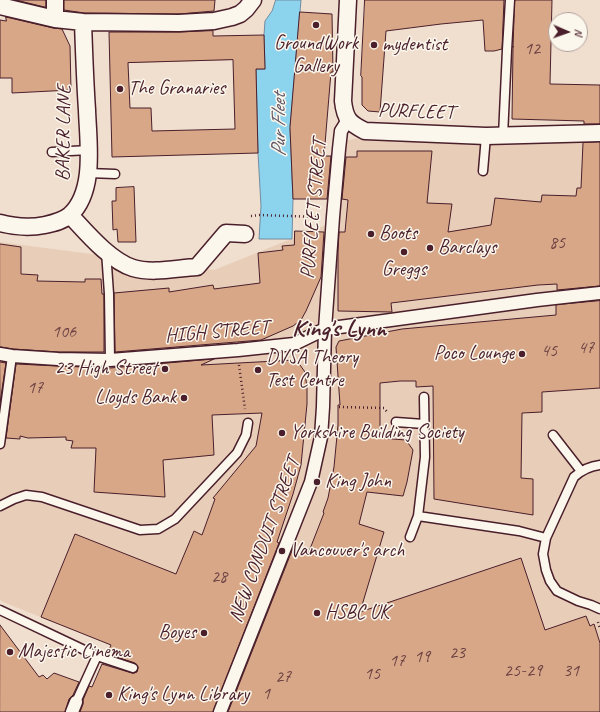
<!DOCTYPE html>
<html>
<head>
<meta charset="utf-8">
<style>
	body { margin:0 }
	#map { position:relative; width:600px; height:712px; overflow:hidden; background:#f0dfce; font-family:Caveat,sans-serif }
	canvas { display:block }
	.north { position:absolute; left:548px; top:12px; width:40px; height:40px; box-sizing:border-box; background:#fbf7ec; border:1px solid #b4a19f; border-radius:50%; rotate:92deg; font-size:11px; font-weight:700; line-height:16px; text-align:center; color:#4a1f2b }
	.north::after { content:''; display:block; margin:auto; width:14px; height:18px; background:#4a1f2b; clip-path:polygon(50% 0,100% 100%,50% 72%,0 100%) }
</style>
</head>
<body>
<div id="map">
<canvas width="600" height="712"></canvas>
<div class="north">N</div>
</div>
<script>
const ctx = document.querySelector('canvas').getContext('2d');
ctx.lineJoin = 'round';
function paint(path, color) { ctx.fillStyle = color; ctx.fill(path, 'evenodd'); }
function strokePath(path, color, width, dash) { ctx.strokeStyle = color; ctx.lineWidth = width; ctx.lineCap = dash ? 'butt' : 'round'; ctx.setLineDash(dash || []); ctx.stroke(path); }
function drawText(font, color, halo, rows, align = 'center') {
  ctx.font = font + ' Caveat,sans-serif'; ctx.lineWidth = 3; ctx.setLineDash([]); ctx.textBaseline = 'middle'; ctx.strokeStyle = halo; ctx.fillStyle = color; for (const [text, x, y, turn = 0] of rows) {
    ctx.save(); ctx.translate(x, y); ctx.rotate((+turn || 0) * Math.PI / 180); ctx.textAlign = isNaN(turn) ? turn : align; if (halo) ctx.strokeText(text, 0, 0); ctx.fillText(text, 0, 0); ctx.restore();
  }
}
const built = new Path2D(`
	M360 137H600V712H198L148 660 3 602 0 600V242L214 270 326 225 346 141Z`);
const water = new Path2D(`
	M276 0H301L290 128 293 199 292 239H259L261 206 258 153 256 69H265L264 35 265 21 272 11Z`);
const building = new Path2D(`
	M16 0H46V7Z
	M64 0H215L214 11 179 14 84 13 64 10Z
	M365 0H504L502 49 494 51H485L483 20 441 24 386 31 380 112 368 111 362 105V77L361 76Z
	M515 0H552L550 84 600 85V124H584V121L512 119 513 46V47Z
	M300 12 332 14 333 72H331L324 156H331L327 199H293L290 128Z
	M6 17 53 28 62 29 70 46 71 90 12 93V78H0V20L6 21Z
	M213 31V36L264 35 265 69H256L258 153 112 157 109 32H179ZM233 60 235 129 152 131 151 108H130L128 63Z
	M600 142V286L557 290V284L538 285 391 303 392 312 338 311V252L339 232H345L348 200 342 199 346 157H357V151H432L427 203 452 204 448 232 491 225 495 198 541 202 542 195 576 196 577 188H581L583 143Z
	M134 187 136 242H118L117 229 113 230 112 201H116V188Z
	M295 231 324 232 321 277 306 311 301 320 293 326 261 340 115 352 114 293 169 288V292L213 285 214 289 260 283 258 253 283 250 282 246 294 245Z
	M0 244 21 247V274L38 275 37 281 85 282V279H101L102 294H104V352H58L13 349 0 347Z
	M600 301V388L542 392V412L522 413 521 478 533 479V515L434 499 433 386 416 387V381H400L380 383V438L406 440 413 450 407 482 403 496 367 492 359 524 384 532 360 612 521 558 545 630 586 616 590 626 594 624 600 643V712H228L293 548 308 554 324 513 323 512 328 498 334 467 338 425V405H340L336 347 339 341 402 329 556 315V305Z
	M214 359 201 365 295 360 300 365 305 372 307 388V404L301 465 293 494 277 542 279 543 213 712H80L83 704V700L89 686 92 687 102 664 132 673H134L137 672 138 667 137 665 135 663 107 654 111 645 41 617 75 534 176 574 194 531 202 535 215 499 213 498 256 446 262 413 212 415 214 455 163 460 165 497 94 492 96 448H71L73 441 66 440V437L28 438 20 436V439L6 438 16 364 58 366 110 368Z
	M0 362 6 363 0 403Z
	M0 625 39 677 43 675 47 679 54 673 79 682 73 695 69 699 65 712H0Z`);
const path = new Path2D(`
	M251 216 260 215 318 217
	M239 365 245 409
	M339 407 384 408 388 413
	M598 622 600 629`);
const service = new Path2D(`
	M503 136 507 50 510 0
	M52 152 89 150
	M483 171 486 136
	M88 173 115 174
	M106 251 109 294 110 360
	M396 422 424 424
	M553 435 581 471
	M0 444 12 356
	M0 506 14 499 26 495 42 497 140 530 158 529 175 519 237 453 246 435 248 423
	M418 516 425 457 424 397
	M410 537 418 516 519 531 546 538 543 554 546 570 550 581 557 591 578 601 591 605 600 609
	M546 538 574 477C582 470 590 466 600 465
	M0 610 97 656 133 668
	M76 702 97 656`);
const pedestrian = new Path2D(`
	M0 354 12 356 58 359 110 360 238 350 294 344 325 329 537 300 600 293
	M72 712 76 702
	M220 712 311 482 321 437 323 407 325 329 333 217 339 149 341 131 348 120`);
const minor = new Path2D(`
	M348 0 343 101C345 119 349 123 365 131L486 136 600 133
	M0 6 55 19 83 22 179 23 214 21 232 17 240 14 246 9 253 0
	M55 19V0
	M70 215C86 232 110 261 133 268 153 274 177 268 197 267L226 233 245 234
	M0 223C15 227 30 228 45 225 54 223 63 221 70 215 96 191 88 142 87 110 85 81 84 52 83 22`);
const markers = [
	[316,25,4,"#4a1f2b"],
	[374,45,4,"#4a1f2b"],
	[120,89,4,"#4a1f2b"],
	[371,234,4,"#4a1f2b"],
	[430,248,4,"#4a1f2b"],
	[404,252,4,"#4a1f2b"],
	[522,354,4,"#4a1f2b"],
	[165,369,4,"#4a1f2b"],
	[258,370,4,"#4a1f2b"],
	[184,398,4,"#4a1f2b"],
	[282,433,4,"#4a1f2b"],
	[317,482,4,"#4a1f2b"],
	[282,551,4,"#4a1f2b"],
	[317,613,4,"#4a1f2b"],
	[204,633,4,"#4a1f2b"],
	[10,652,4,"#4a1f2b"],
	[109,695,4,"#4a1f2b"]
];
const numberNames = [
	["12",532,49],
	["85",557,243],
	["106",64,332],
	["47",586,348],
	["45",549,351],
	["17",35,388],
	["28",219,577],
	["23",457,653],
	["19",422,657],
	["17",397,661],
	["25-29",523,671],
	["31",571,671],
	["15",372,674],
	["27",283,677],
	["1",266,694]
];
const poiNames = [
	["GroundWork",316,44,"center"],
	["Gallery",316,67,"center"],
	["mydentist",382,45],
	["The Granaries",128,89],
	["Boots",379,234],
	["Barclays",438,248],
	["Greggs",404,270,"center"],
	["Poco Lounge",514,354,"right"],
	["DVSA Theory",266,358],
	["Test Centre",266,381],
	["23 High Street",157,369,"right"],
	["Lloyds Bank",176,398,"right"],
	["Yorkshire Building Society",290,433],
	["King John",325,482],
	["Vancouver's arch",290,551],
	["HSBC UK",325,613],
	["Boyes",196,633,"right"],
	["Majestic Cinema",18,652],
	["King's Lynn Library",117,695]
];
const streetNames = [
	["PURFLEET",416,112,2],
	["BAKER LANE",64,133,-89],
	["PURFLEET STREET",314,209,-85],
	["HIGH STREET",217,332,-5],
	["NEW CONDUIT STREET",265,540,-70]
];
const waterNames = [
	["Pur Fleet",279,125,-90]
];
const districtNames = [
	["King's Lynn",339,330]
];
paint(built, '#e8ceb9');
paint(water, '#8cd3ee');
strokePath(water, '#728ba0', 1);
paint(building, '#d7a788');
strokePath(building, '#4a1f2b', 1);
strokePath(service, '#4a1f2b', 11);
strokePath(pedestrian, '#4a1f2b', 15);
strokePath(minor, '#4a1f2b', 19);
strokePath(path, '#4a1f2b', 2.5, [1, 3]);
strokePath(service, '#fbf7ec', 8);
strokePath(pedestrian, '#fbf7ec', 12);
strokePath(minor, '#fbf7ec', 16);
for (const [x, y, r, color] of markers) { const dot = new Path2D(); dot.arc(x, y, r, 0, 2 * Math.PI); ctx.fillStyle = color; ctx.fill(dot); strokePath(dot, '#fbf7ec', 1.5); }
drawText('18px', '#6d4142', null, numberNames);
drawText('20px', '#4a1f2b', '#fbf7ec', poiNames, 'left');
drawText('20px', '#4a1f2b', '#fbf7ec', streetNames);
drawText('italic 21px', '#5e5566', '#fbf7ec', waterNames);
drawText('bold 24px', '#4a1f2b', '#fbf7ec', districtNames);
</script>
</body>
</html>
